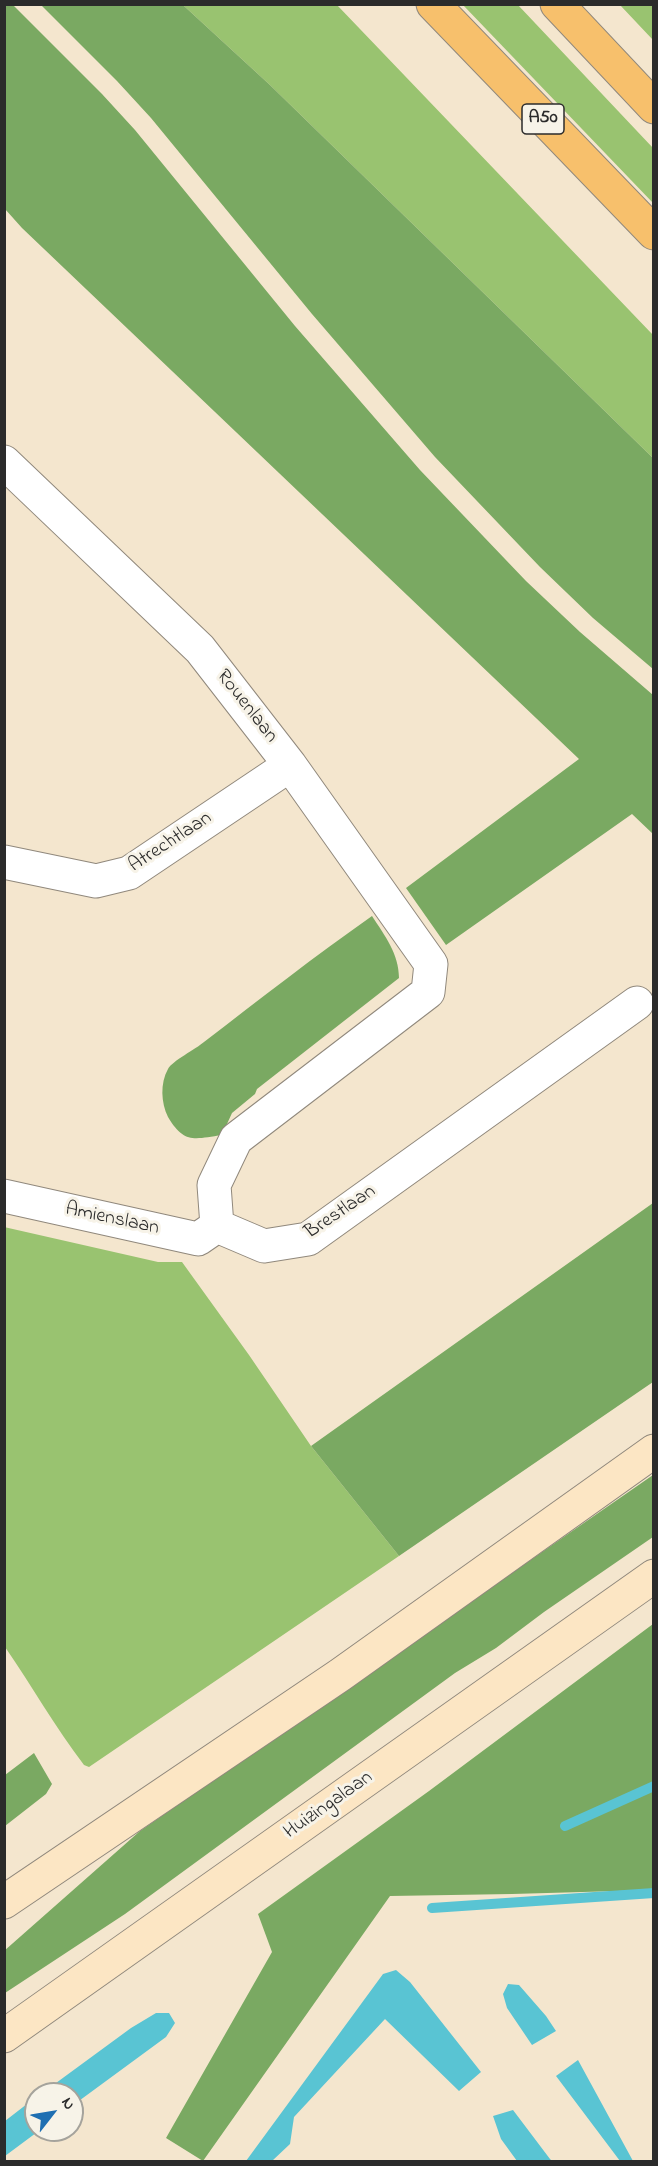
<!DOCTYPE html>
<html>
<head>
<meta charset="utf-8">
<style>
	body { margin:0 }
	#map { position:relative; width:658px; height:2166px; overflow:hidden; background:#f4e6ce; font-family:"Indie Flower",sans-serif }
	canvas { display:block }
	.frame { position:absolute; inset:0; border:6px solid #2b2b2b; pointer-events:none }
	.north { position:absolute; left:24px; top:2082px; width:60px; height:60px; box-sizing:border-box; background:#f7f3e8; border:2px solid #a5a39c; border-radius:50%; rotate:59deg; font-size:16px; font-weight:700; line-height:24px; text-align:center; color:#2b2b2b }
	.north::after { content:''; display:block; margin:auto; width:21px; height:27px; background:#1f6fb2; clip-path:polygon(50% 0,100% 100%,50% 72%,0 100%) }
</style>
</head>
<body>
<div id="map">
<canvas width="658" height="2166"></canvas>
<div class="frame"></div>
<div class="north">N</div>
</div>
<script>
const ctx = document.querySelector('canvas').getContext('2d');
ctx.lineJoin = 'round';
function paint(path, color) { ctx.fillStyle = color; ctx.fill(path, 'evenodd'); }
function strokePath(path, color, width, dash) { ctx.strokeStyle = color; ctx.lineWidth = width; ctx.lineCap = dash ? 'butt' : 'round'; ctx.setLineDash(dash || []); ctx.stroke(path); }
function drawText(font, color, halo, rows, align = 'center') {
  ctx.font = font + ' "Indie Flower",sans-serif'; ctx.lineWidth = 6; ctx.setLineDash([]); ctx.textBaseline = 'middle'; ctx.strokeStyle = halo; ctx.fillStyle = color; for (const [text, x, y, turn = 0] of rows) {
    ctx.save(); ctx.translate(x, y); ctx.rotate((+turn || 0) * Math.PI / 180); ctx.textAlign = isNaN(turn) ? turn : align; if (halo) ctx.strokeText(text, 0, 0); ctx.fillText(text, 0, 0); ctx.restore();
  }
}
const green = new Path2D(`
	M183 5H337L653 335V458L270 85Z
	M463 5H518L653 148V203Z
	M620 5H653V40Z
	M4 1227 158 1262H182L249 1355 311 1446 399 1556 89 1767 84 1765C55 1727 32 1686 5 1647Z`);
const forest = new Path2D(`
	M13 5 102 94 135 130 295 326 420 470 526 581 580 632 653 695V834L632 814 446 945 406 888 579 759 22 228 5 209 4 5Z
	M41 5H183L270 85 653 458V669L593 618 540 567 435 457 312 314 151 118 117 81Z
	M372 916C385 936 399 954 399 978L257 1089 255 1094 232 1113 222 1135C194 1139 184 1144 168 1117 161 1103 160 1083 168 1069 172 1061 196 1049 204 1042 260 999 315 956 372 916Z
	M653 1203V1382L399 1556 311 1446Z
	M653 1475V1537L544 1612 496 1648 455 1673 125 1914 5 1993 4 1951 140 1831Z
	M653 1624V1890L512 1894 390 1896 203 2161 166 2138 272 1952 258 1914 429 1791Z
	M34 1753 52 1784 46 1794 5 1826V1775Z`);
const water = new Path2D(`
	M396 1970 410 1982 481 2072 459 2091 385 2019 294 2117 290 2144 272 2161H246L383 1974Z
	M508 1984 519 1985 546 2016 556 2031 532 2045 507 2008 503 1994Z
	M156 2013H169L175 2023 166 2037 72 2106V2094H41L131 2028Z
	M578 2060 633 2161H620L556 2076Z
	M36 2097V2130H40L5 2156V2121Z
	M513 2110 550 2159 552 2161H517L501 2139 493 2116Z`);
const stream = new Path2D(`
	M565 1826 654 1786
	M432 1908 654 1893`);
const street = new Path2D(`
	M4 462 200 649 290 765 431 964 428 992 236 1139 214 1185 217 1226 264 1246 308 1239 637 1003
	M4 862 96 881 129 873 290 765
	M4 1196 198 1239 217 1226`);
const secondary = new Path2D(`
	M4 1902 340 1675 654 1451
	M4 2036 654 1576`);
const highway = new Path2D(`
	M433 4 654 233
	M557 4 654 107`);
const shields = [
	[543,119,42]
];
const shieldNames = [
	["A50",543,119]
];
const streetNames = [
	["Rouenlaan",246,707,52],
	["Atrechtlaan",171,843,-33],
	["Brestlaan",341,1213,-34],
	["Amienslaan",112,1220,12],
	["Huizingalaan",329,1806,-35]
];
paint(green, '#99c370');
paint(forest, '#7aa962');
paint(water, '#59c4d3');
strokePath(stream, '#59c4d3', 10);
strokePath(street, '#90887c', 35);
strokePath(secondary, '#90887c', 35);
strokePath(highway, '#90887c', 35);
strokePath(street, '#fff', 33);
strokePath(secondary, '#fce6c4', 33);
strokePath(highway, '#f7c06c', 33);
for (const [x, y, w] of shields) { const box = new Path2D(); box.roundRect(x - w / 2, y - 15, w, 30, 4.5); ctx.fillStyle = '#f7f3e8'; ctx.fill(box); strokePath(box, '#2b2b2b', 1.5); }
drawText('bold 18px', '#2b2b2b', null, shieldNames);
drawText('20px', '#2b2b2b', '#f7f3e8', streetNames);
</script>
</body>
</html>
